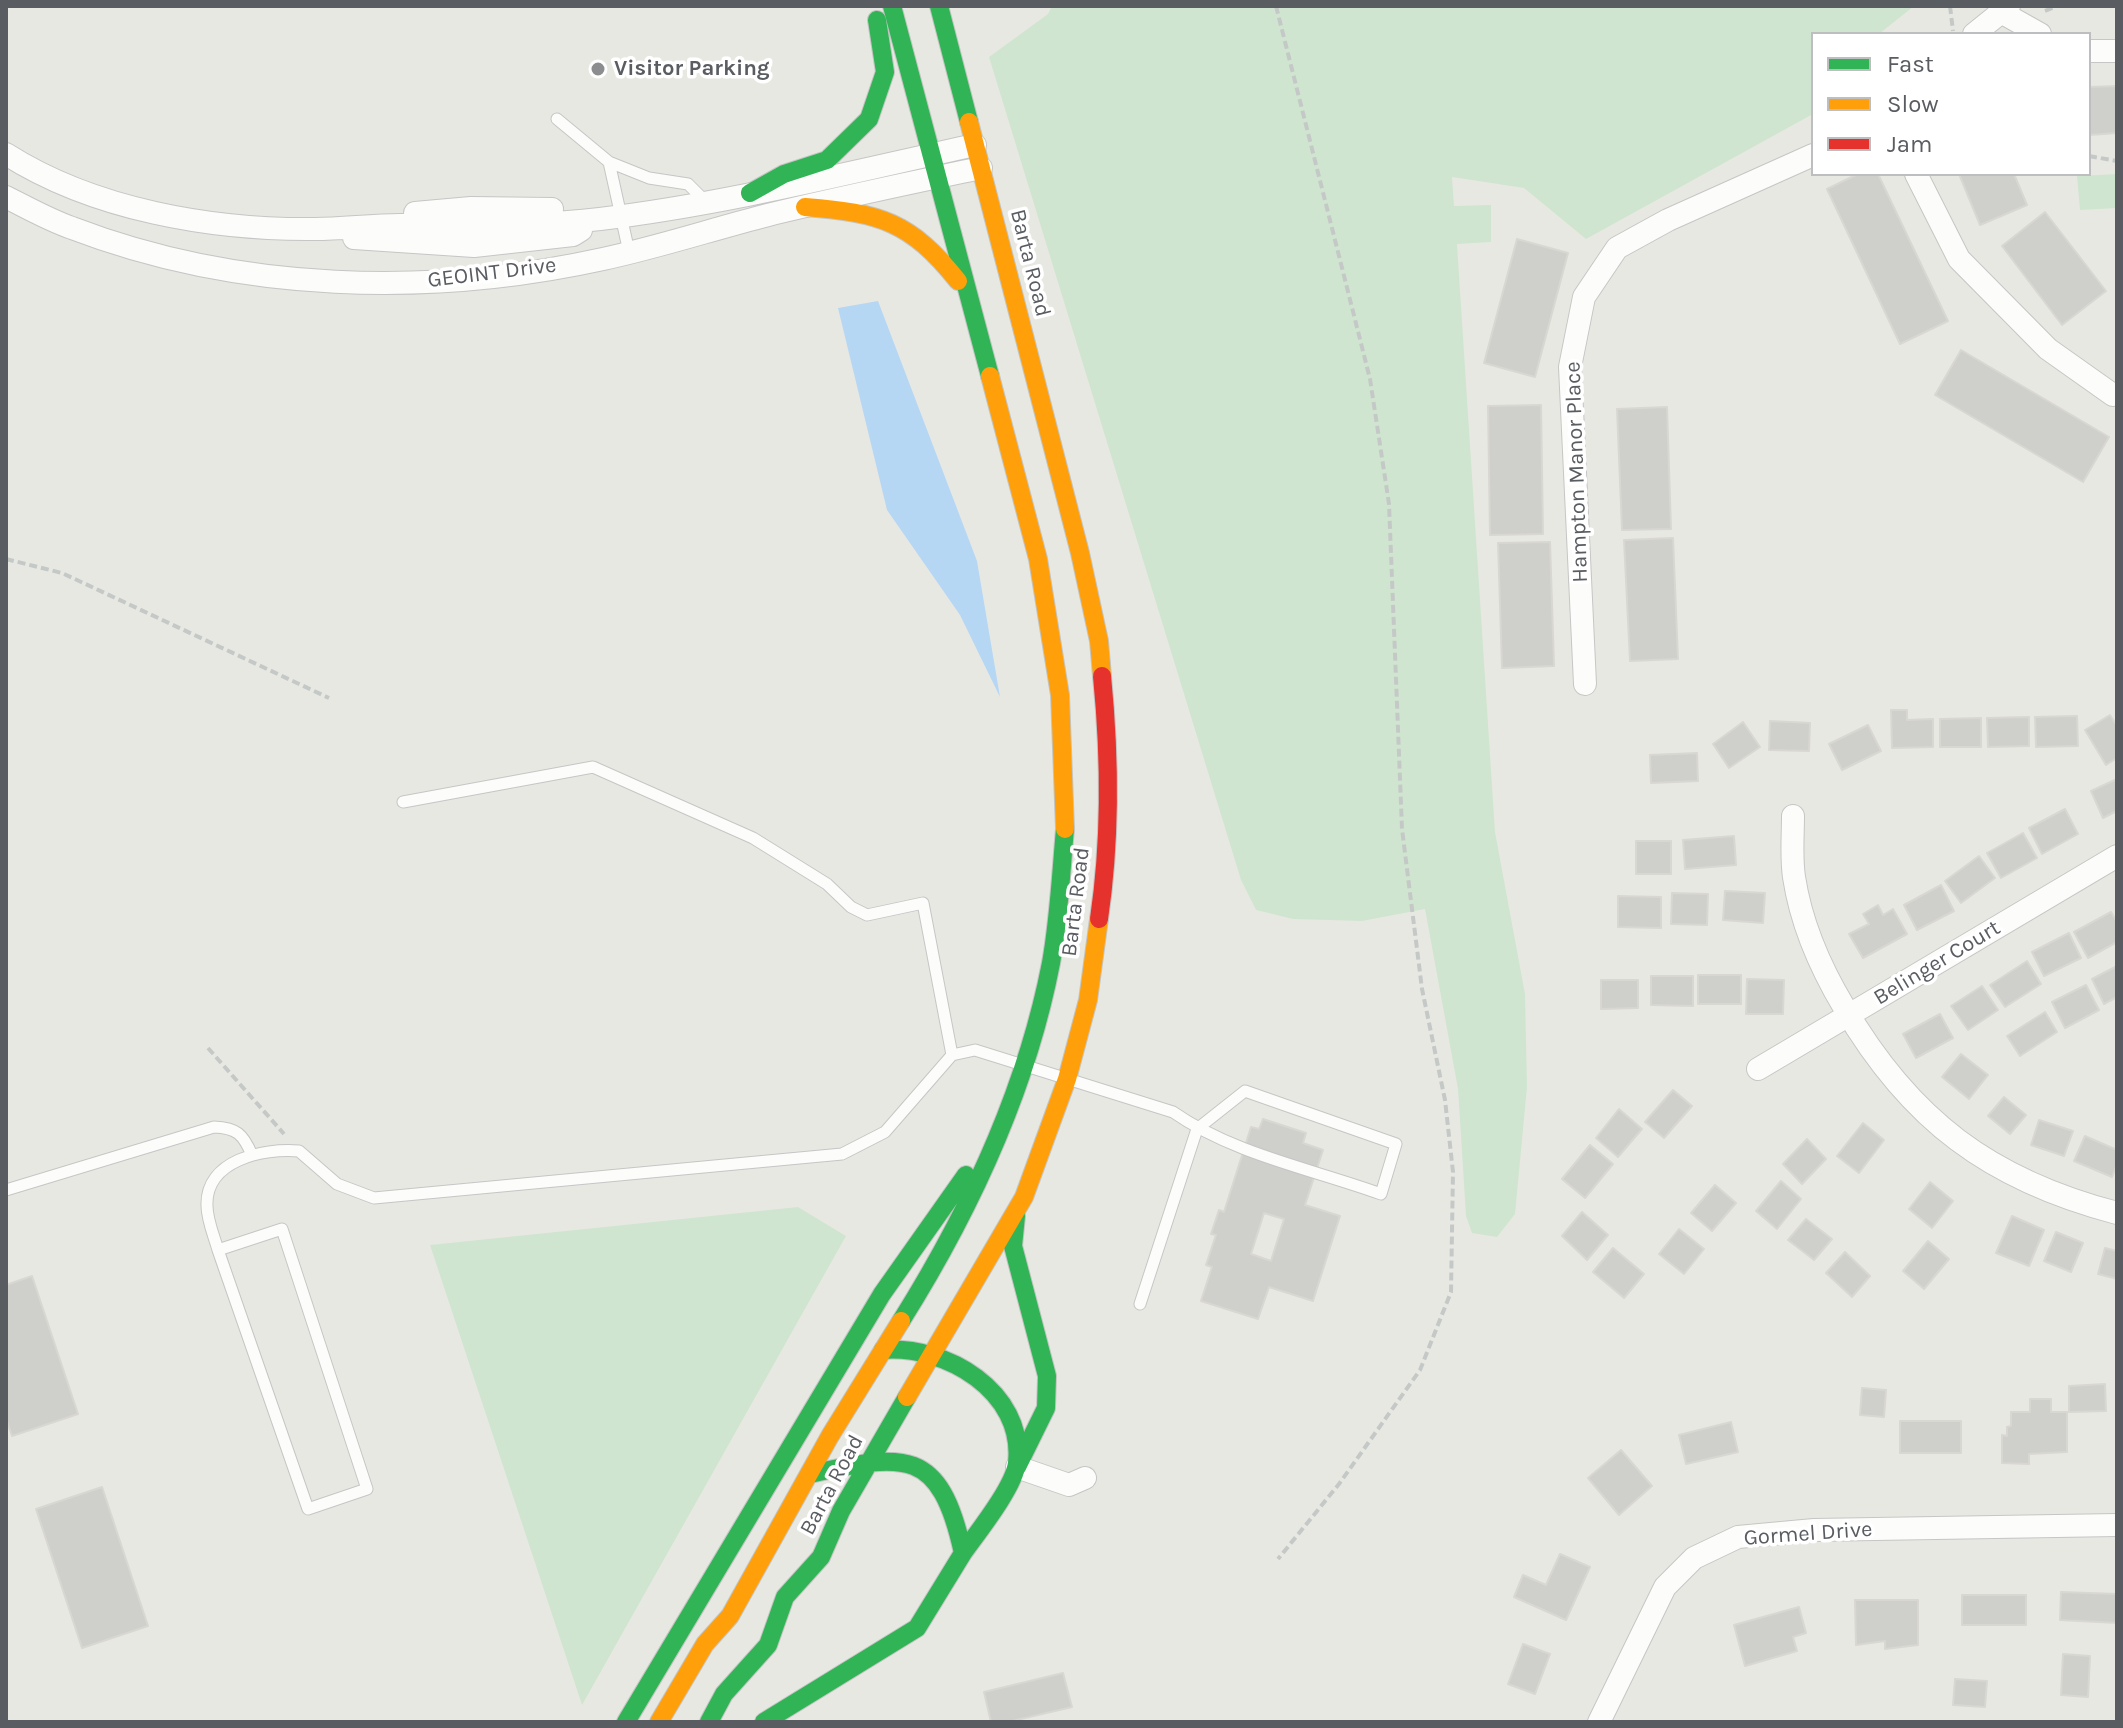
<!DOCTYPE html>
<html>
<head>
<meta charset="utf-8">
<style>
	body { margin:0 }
	#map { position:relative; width:2123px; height:1728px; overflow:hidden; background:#e8e8e3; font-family:Karla,sans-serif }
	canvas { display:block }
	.frame { position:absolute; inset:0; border:8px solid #595c61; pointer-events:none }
	.legend { position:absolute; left:1811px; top:32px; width:280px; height:144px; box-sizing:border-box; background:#fff; border:2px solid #bdbec0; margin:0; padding:10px 14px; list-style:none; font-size:24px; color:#595c61 }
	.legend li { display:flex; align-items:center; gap:16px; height:40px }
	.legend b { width:40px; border:2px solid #bdbec0 }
</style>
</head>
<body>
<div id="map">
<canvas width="2123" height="1728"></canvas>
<div class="frame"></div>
<ul class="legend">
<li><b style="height:10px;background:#30b455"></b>Fast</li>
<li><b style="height:10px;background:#ff9f0a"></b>Slow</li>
<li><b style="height:10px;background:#e5322d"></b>Jam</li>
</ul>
</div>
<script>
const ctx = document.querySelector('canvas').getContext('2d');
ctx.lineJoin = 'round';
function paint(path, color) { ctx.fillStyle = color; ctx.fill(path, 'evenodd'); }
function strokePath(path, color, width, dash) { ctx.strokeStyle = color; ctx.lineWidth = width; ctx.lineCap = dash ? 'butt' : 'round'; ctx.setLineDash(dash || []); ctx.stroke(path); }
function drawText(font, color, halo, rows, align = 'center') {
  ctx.font = font + ' Karla,sans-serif'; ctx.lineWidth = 7; ctx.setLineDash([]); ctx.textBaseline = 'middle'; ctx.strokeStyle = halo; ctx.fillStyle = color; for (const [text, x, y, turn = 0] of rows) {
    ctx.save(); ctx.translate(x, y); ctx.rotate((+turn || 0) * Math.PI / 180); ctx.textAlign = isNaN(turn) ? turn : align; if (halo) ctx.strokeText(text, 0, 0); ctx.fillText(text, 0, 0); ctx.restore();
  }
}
const green = new Path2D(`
	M1052 6H1914L1879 34H1813V114L1586 239 1524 188 1452 177 1454 206 1491 205V242L1457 244 1495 832 1525 994 1527 1087 1515 1214 1497 1237 1472 1233 1466 1216 1458 1089 1425 909 1362 921 1293 919 1256 910 1241 880 989 57 1048 14Z
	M2117 174V208L2080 210 2077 176Z
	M798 1207 846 1236 582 1705 430 1245Z`);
const water = new Path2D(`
	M878 301 977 561 1000 697 960 615 887 510 838 308Z`);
const building = new Path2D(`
	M2117 86V133L2089 135V87Z
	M1858 174H1878L1948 321 1900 344 1827 189Z
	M1959 174H2014L2027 205 1980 225Z
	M2045 212 2106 291 2062 325 2002 246Z
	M1517 239 1568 253 1535 377 1484 363Z
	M1961 350 2109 437 2083 482 1935 395Z
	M1541 405 1543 534 1490 535 1488 406Z
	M1667 407 1671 529 1622 530 1617 409Z
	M1673 538 1678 659 1630 661 1624 540Z
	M1550 542 1554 666 1502 668 1498 543Z
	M1891 710H1907V720L1933 719V747L1892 748Z
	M2110 715 2117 726V758L2106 765 2085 730Z
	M2077 716 2078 746 2036 747 2035 717Z
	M2029 717V746L1988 747 1987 718Z
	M1981 718V747H1940V719Z
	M1770 721 1810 723 1809 751 1769 750Z
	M1743 722 1760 747 1729 768 1713 744Z
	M1868 725 1881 751 1842 770 1829 744Z
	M1697 753 1698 781 1651 783 1650 755Z
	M2117 779V811L2103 818 2091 791Z
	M2065 809 2078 834 2042 854 2029 828Z
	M2023 833 2037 858 2001 878 1987 853Z
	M1734 836 1736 865 1685 869 1683 840Z
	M1636 841H1671V874H1636Z
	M1979 856 1995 878 1961 903 1945 881Z
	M1941 885 1954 911 1917 930 1904 905Z
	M1725 891 1765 893 1763 923 1723 920Z
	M1672 893 1708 894 1707 925 1671 924Z
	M1618 896 1661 897V928L1618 927Z
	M1878 905 1883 915 1893 909 1907 934 1863 958 1849 934 1869 924 1863 914Z
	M2111 912 2117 922V942L2088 958 2074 932Z
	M2069 933 2081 958 2044 976 2032 952Z
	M2027 961 2041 984 2005 1007 1990 985Z
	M2117 966V997L2104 1004 2092 979Z
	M1698 975H1741V1004H1698Z
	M1651 976H1693V1006L1651 1005Z
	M1747 979 1784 980 1783 1014H1746Z
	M1601 980H1638V1008L1601 1009Z
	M2086 985 2099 1010 2065 1028 2052 1002Z
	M1982 986 1998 1010 1968 1030 1951 1006Z
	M2045 1012 2057 1032 2020 1056 2007 1036Z
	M1940 1014 1953 1038 1916 1058 1903 1034Z
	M1961 1054 1988 1075 1969 1099 1942 1077Z
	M1673 1090 1692 1106 1664 1138 1645 1122Z
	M2004 1097 2026 1115 2010 1134 1988 1116Z
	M1619 1109 1642 1129 1618 1157 1596 1138Z
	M1263 1119 1306 1133 1303 1143 1323 1150 1305 1205 1340 1216 1313 1301 1269 1287 1258 1319 1201 1301 1212 1267 1206 1265 1216 1235 1211 1234 1219 1210 1224 1212 1251 1127 1259 1129ZM1264 1213 1284 1219 1271 1261 1251 1254Z
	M2039 1120 2073 1131 2064 1156 2031 1145Z
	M1863 1123 1884 1140 1859 1173 1837 1156Z
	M2085 1136 2117 1150V1164L2112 1177 2074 1161Z
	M1807 1139 1826 1159 1802 1184 1783 1164Z
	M1590 1145 1613 1164 1585 1198 1562 1179Z
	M1781 1181 1801 1199 1777 1229 1756 1211Z
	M1930 1182 1953 1201 1932 1228 1909 1209Z
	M1715 1185 1736 1203 1712 1231 1691 1213Z
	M1582 1212 1608 1235 1587 1260 1562 1236Z
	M2012 1216 2044 1230 2029 1266 1996 1253Z
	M1806 1219 1832 1239 1814 1260 1788 1240Z
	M1679 1229 1704 1249 1684 1274 1659 1254Z
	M2056 1232 2083 1243 2071 1272 2044 1261Z
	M1928 1241 1949 1259 1924 1289 1903 1271Z
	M1613 1248 1644 1274 1624 1298 1593 1272Z
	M2105 1248 2117 1251V1279L2098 1274Z
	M1845 1252 1870 1276 1852 1297 1826 1273Z
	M32 1276 78 1414 12 1436 6 1418V1285Z
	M2105 1384 2106 1411 2069 1412V1386Z
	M1862 1388 1886 1390 1884 1417 1860 1415Z
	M2030 1399H2051V1412H2067V1452L2029 1454V1464L2002 1463V1435L2007 1436V1427L2011 1426V1412H2030Z
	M1900 1421H1961V1453H1900Z
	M1731 1422 1738 1452 1686 1464 1679 1435Z
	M1621 1450 1652 1486 1619 1515 1588 1478Z
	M102 1487 148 1626 82 1648 36 1509Z
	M1560 1554 1590 1567 1566 1620 1514 1597 1523 1575 1546 1585Z
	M2061 1592 2117 1594V1623L2060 1620Z
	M1962 1595H2026V1625H1962Z
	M1855 1600H1918V1645L1885 1649V1641L1856 1645Z
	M1799 1607 1806 1633 1793 1637 1797 1651 1745 1666 1734 1625Z
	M1523 1644 1550 1654 1535 1694 1508 1684Z
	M2063 1654 2090 1656 2088 1697 2061 1695Z
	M1063 1673 1072 1707 1008 1722H991L984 1692Z
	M1955 1679 1987 1681 1985 1707 1953 1705Z`);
const path = new Path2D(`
	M1276 6 1370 379 1389 504 1402 829 1422 989 1445 1100 1453 1172 1451 1292 1420 1370 1339 1484 1278 1559
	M1950 6 1953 31
	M2045 11 2057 6
	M2089 156 2117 161
	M6 559 62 573 329 698
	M208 1048 284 1134`);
const lane = new Path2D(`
	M557 119 609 162 649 178 688 184 705 201
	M609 162 629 252
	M403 802 593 767 753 838 827 884 851 907 867 915 923 903 952 1055
	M6 1190 214 1127C237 1128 243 1134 252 1155
	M218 1250 282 1229 367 1489 308 1509 218 1250C214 1236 207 1220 207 1206 205 1160 263 1148 299 1151L337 1184 374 1198 842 1154 885 1132 952 1055 975 1050 1173 1112C1233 1154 1312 1169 1381 1194L1396 1144 1245 1091 1197 1129 1140 1304`);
const street = new Path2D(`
	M1999 11 2040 34
	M1974 34 2009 6
	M2089 51H2117
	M6 154C94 210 212 230 315 229 343 229 371 225 400 225 466 224 533 227 600 219 726 204 851 172 975 145
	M1916 174 1959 259 2048 349 2113 395
	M6 197C28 208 49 220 72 228 239 292 430 297 603 259 659 247 713 229 768 215 838 198 910 183 981 168
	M415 213 471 208 552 209
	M354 238 474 246 573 235 581 230
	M1585 684 1570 367 1584 297 1617 248 1668 220 1813 155
	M1793 816C1793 836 1791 857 1794 877 1801 923 1820 967 1844 1007 1910 1120 1990 1180 2117 1213
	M1758 1069 2117 856
	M1017 1467 1069 1485 1085 1478
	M1599 1722 1665 1587 1694 1558 1738 1537 1814 1530 2117 1525`);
const fast = new Path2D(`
	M892 6 990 376
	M939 6 969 122
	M750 193 784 174 827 160 869 119 885 72 877 20
	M1016 1216 1013 1246 1047 1376 1046 1408 1017 1467
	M901 1321C970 1211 1026 1092 1051 963 1059 919 1061 873 1065 829
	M883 1350C945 1345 1025 1391 1017 1463 1014 1487 978 1532 963 1553
	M626 1722 882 1294 966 1175
	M709 1722 724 1694 768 1645 785 1597 821 1557 841 1511 907 1397
	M764 1722 917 1628 963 1553C940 1447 905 1453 810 1474`);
const slow = new Path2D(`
	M969 122 1080 553 1099 641 1102 676
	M805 207C880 213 910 221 958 281
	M990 376 1038 559 1060 695 1065 829
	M907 1397 1024 1197 1067 1079 1088 1000 1099 919
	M659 1722 705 1644 730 1616 830 1436 901 1321`);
const jam = new Path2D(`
	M1099 919C1111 838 1110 757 1102 676`);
const markers = [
	[598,69,8,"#8b8d8e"]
];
const poiNames = [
	["Visitor Parking",614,69]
];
const streetNames = [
	["Barta Road",1030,263,76],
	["GEOINT Drive",492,273,-7],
	["Hampton Manor Place",1577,472,-92],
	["Barta Road",1076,902,-83],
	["Belinger Court",1937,963,-31],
	["Barta Road",832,1485,-62],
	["Gormel Drive",1808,1534,-4]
];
paint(green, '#d0e5cf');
paint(water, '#b6d7f4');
paint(building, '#cfcfcc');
strokePath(building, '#d8d7d2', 2);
strokePath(lane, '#c5c6c5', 13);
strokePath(street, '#c5c6c5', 24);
strokePath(fast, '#c4c5c3', 20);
strokePath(slow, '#c4c5c3', 20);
strokePath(jam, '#c4c5c3', 20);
strokePath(path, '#c4c9c7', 4, [8, 4]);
strokePath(lane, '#fcfcfb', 11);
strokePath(street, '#fcfcfb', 22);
strokePath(fast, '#30b455', 18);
strokePath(slow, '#ff9f0a', 18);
strokePath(jam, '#e5322d', 18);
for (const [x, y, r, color] of markers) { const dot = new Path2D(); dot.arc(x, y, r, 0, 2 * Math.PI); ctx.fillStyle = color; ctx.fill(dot); strokePath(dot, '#fff', 3); }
drawText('bold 22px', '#595c61', '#fff', poiNames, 'left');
drawText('22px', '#595c61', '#fff', streetNames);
</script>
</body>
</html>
